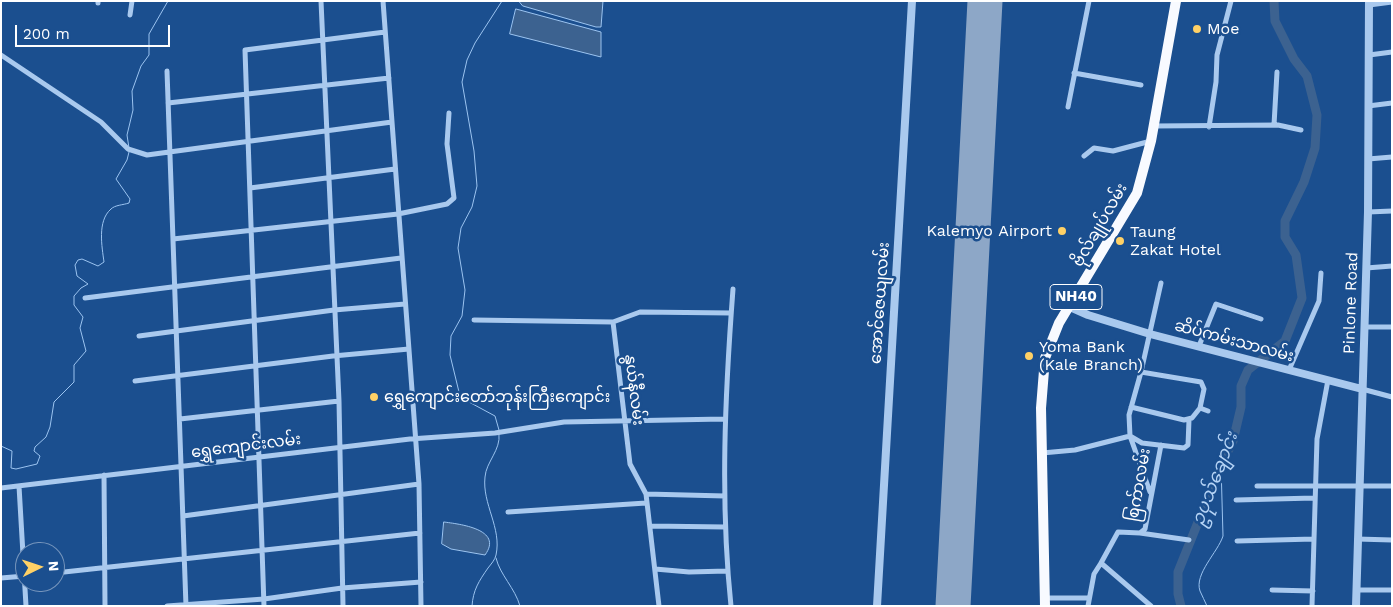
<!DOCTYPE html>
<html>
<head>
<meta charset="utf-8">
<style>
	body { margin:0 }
	#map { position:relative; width:1393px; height:607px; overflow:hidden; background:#1b4f8f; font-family:"Work Sans",sans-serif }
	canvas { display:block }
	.frame { position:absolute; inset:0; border:2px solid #fff; pointer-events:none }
	.north { position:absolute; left:15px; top:542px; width:50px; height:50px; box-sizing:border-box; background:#1b4f8f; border:1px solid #7695bc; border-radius:50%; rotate:86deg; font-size:14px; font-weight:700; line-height:20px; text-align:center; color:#fff }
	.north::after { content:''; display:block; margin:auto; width:18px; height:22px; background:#ffd166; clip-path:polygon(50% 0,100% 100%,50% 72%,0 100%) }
	.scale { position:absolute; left:15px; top:25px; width:155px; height:22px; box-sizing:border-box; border:2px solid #fff; border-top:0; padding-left:6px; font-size:15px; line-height:18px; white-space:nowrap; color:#fff; -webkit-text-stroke:4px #1b4f8f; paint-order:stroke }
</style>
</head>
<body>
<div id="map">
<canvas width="1393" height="607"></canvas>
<div class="frame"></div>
<div class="north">N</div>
<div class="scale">200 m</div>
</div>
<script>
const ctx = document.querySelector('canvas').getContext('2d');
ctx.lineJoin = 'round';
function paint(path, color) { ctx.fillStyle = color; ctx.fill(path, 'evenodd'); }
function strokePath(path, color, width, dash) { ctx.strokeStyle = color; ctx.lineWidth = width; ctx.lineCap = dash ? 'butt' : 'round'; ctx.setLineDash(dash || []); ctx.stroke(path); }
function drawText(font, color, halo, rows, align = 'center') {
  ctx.font = font + ' "Work Sans","Noto Sans Myanmar",sans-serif'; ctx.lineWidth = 5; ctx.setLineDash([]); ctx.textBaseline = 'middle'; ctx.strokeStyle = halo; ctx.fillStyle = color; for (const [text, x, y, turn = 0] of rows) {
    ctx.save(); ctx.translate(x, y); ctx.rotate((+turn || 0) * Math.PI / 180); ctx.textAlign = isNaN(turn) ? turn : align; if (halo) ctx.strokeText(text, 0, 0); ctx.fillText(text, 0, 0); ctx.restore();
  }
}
const water = new Path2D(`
	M519 1H603L601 27H596L523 6Z
	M516 9 601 32V57L510 34Z
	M444 522C459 524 504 529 485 555L451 549 442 544Z`);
const stream = new Path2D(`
	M129 148 127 135 133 110 132 91 141 66 149 55V34L168 1
	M499 430 495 416 469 402 459 392 450 355 451 336 462 316 465 290 458 248 461 228 472 207 477 186 474 151 462 82 467 60 475 43 502 1
	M1 446 12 451 11 468 16 469 37 464 40 456 34 451 35 447 46 437 50 427 54 402 74 382V365L86 351 80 328 83 317 74 305V296L81 288 88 284 77 276 75 265 78 260 82 259 98 266 104 262C102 247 97 221 111 209 115 205 123 205 129 203L130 199 116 179 127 160 129 152
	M496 558C500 575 515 588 520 606
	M472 606C473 590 479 581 488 568 491 564 495 560 496 555 502 528 482 504 485 477 486 462 501 450 499 434
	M1207 606C1205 601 1202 596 1200 591 1194 574 1218 552 1223 536L1221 465`);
const river = new Path2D(`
	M1181 606 1178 594V572L1221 465 1233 441 1241 407V386L1248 370 1285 341 1302 298 1296 255 1285 237V221L1304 182 1315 148 1317 115 1307 76 1294 59 1275 21 1274 1`);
const runway = new Path2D(`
	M953 606 985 1`);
const minor = new Path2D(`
	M321 1 339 401 343 606
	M383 1 392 122
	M98 3V1
	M1369 5 1392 2
	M130 15 132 1
	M1 55 101 122 128 149 147 155 392 122 419 484 421 606
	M1369 55 1392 52
	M167 71 186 606
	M1074 73 1141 85
	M168 103 389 78
	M1368 106 1392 103
	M1068 107 1089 1
	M1274 125 1277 72
	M1154 126 1278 125 1301 130
	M1209 127 1216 82 1217 55 1231 1
	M1084 156 1094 148 1113 151 1151 141
	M1368 159 1392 157
	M250 188 395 169
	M1368 212 1392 211
	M173 239 398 214 447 204 454 198 447 144 449 113
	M1366 268 1392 266
	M1161 283 1141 372 1129 415 1130 436 1142 443 1184 448 1188 445 1189 420
	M85 298 401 258
	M474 320 613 322 640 312 731 313
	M613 322 630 464 646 494 659 606
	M1364 327H1392
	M139 336 334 310 405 304
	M1199 346 1216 304 1261 319
	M1289 370 1319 301 1321 273
	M1141 372 1201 382 1204 389 1200 408
	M135 381 333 356 409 349
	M1362 389 1392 397
	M1131 407 1184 420 1192 418 1200 408 1208 411
	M180 419 339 401
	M1042 453 1075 450 1130 436 1150 492
	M104 475 105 606
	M19 486 26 606
	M1257 486H1392
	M1 488 410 439 495 433 564 422 724 419
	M646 494 725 496
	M1236 500 1314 498
	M508 512 646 503
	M183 516 419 484
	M650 526 725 527
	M1140 533 1189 540
	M1357 539 1392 540
	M1237 541 1314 539
	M655 569 689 572 727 571
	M55 573 420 533
	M1 578 25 576
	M1272 590 1313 591
	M1356 590H1392
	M1045 598H1087
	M167 606 264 599 342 588 421 582
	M264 606 245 50 385 32
	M731 606C720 500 725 395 733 289
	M1088 606 1094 574 1101 563
	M1151 606 1101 563 1118 532 1140 533 1145 529 1161 445
	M1312 606 1317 439 1328 380`);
const tertiary = new Path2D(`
	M1070 307 1088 315 1150 334 1362 389
	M877 606 912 1
	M1356 606 1368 212 1369 1`);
const trunk = new Path2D(`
	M1045 606 1041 408 1045 358 1059 323 1137 193 1151 141 1176 1`);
const markers = [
	[1197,29,5,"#ffd166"],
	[1062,231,5,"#ffd166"],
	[1120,241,5,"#ffd166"],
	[1029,356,5,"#ffd166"],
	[374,397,5,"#ffd166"]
];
const shields = [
	[1076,297,52]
];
const shieldNames = [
	["NH40",1076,297]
];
const poiNames = [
	["Moe",1207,29],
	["Kalemyo Airport",1052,231,"right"],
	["Taung",1130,232],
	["Zakat Hotel",1130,250],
	["Yoma Bank",1039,347],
	["(Kale Branch)",1039,365],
	["ရွှေကျောင်းတော်ဘုန်းကြီးကျောင်း",384,397]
];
const streetNames = [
	["ဗိုလ်ချုပ်လမ်း",1100,225,-60],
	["အောင်ဇေယျလမ်း",880,303,-86],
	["Pinlone Road",1351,303,-88],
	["ဆိပ်ကမ်းသာလမ်း",1234,341,15],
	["နွယ်နီလမ်း",634,390,83],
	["ရွှေကျောင်းလမ်း",246,446,-7],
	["စြက်ာလမ်း",1139,485,-80]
];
const waterNames = [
	["ဥပုသ်ချောင်း",1215,479,-69]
];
paint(water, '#3c6290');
strokePath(water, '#9cc4f0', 1);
strokePath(stream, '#9cc4f0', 1);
strokePath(river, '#3c6290', 9);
strokePath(runway, '#8da7c7', 35);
strokePath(minor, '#a9c9ee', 5);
strokePath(tertiary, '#a9c9ee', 8);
strokePath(trunk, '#f8faff', 10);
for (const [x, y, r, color] of markers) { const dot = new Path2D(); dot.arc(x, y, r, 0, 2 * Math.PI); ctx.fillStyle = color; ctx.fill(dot); strokePath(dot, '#1b4f8f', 2); }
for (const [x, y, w] of shields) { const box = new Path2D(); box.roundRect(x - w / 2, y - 12.5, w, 25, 4); ctx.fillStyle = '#1b4f8f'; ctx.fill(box); strokePath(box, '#fff', 1); }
drawText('bold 15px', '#fff', null, shieldNames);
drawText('16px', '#fff', '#1b4f8f', poiNames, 'left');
drawText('16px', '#fff', '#1b4f8f', streetNames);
drawText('italic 18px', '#b5d3f5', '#1b4f8f', waterNames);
</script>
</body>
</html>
